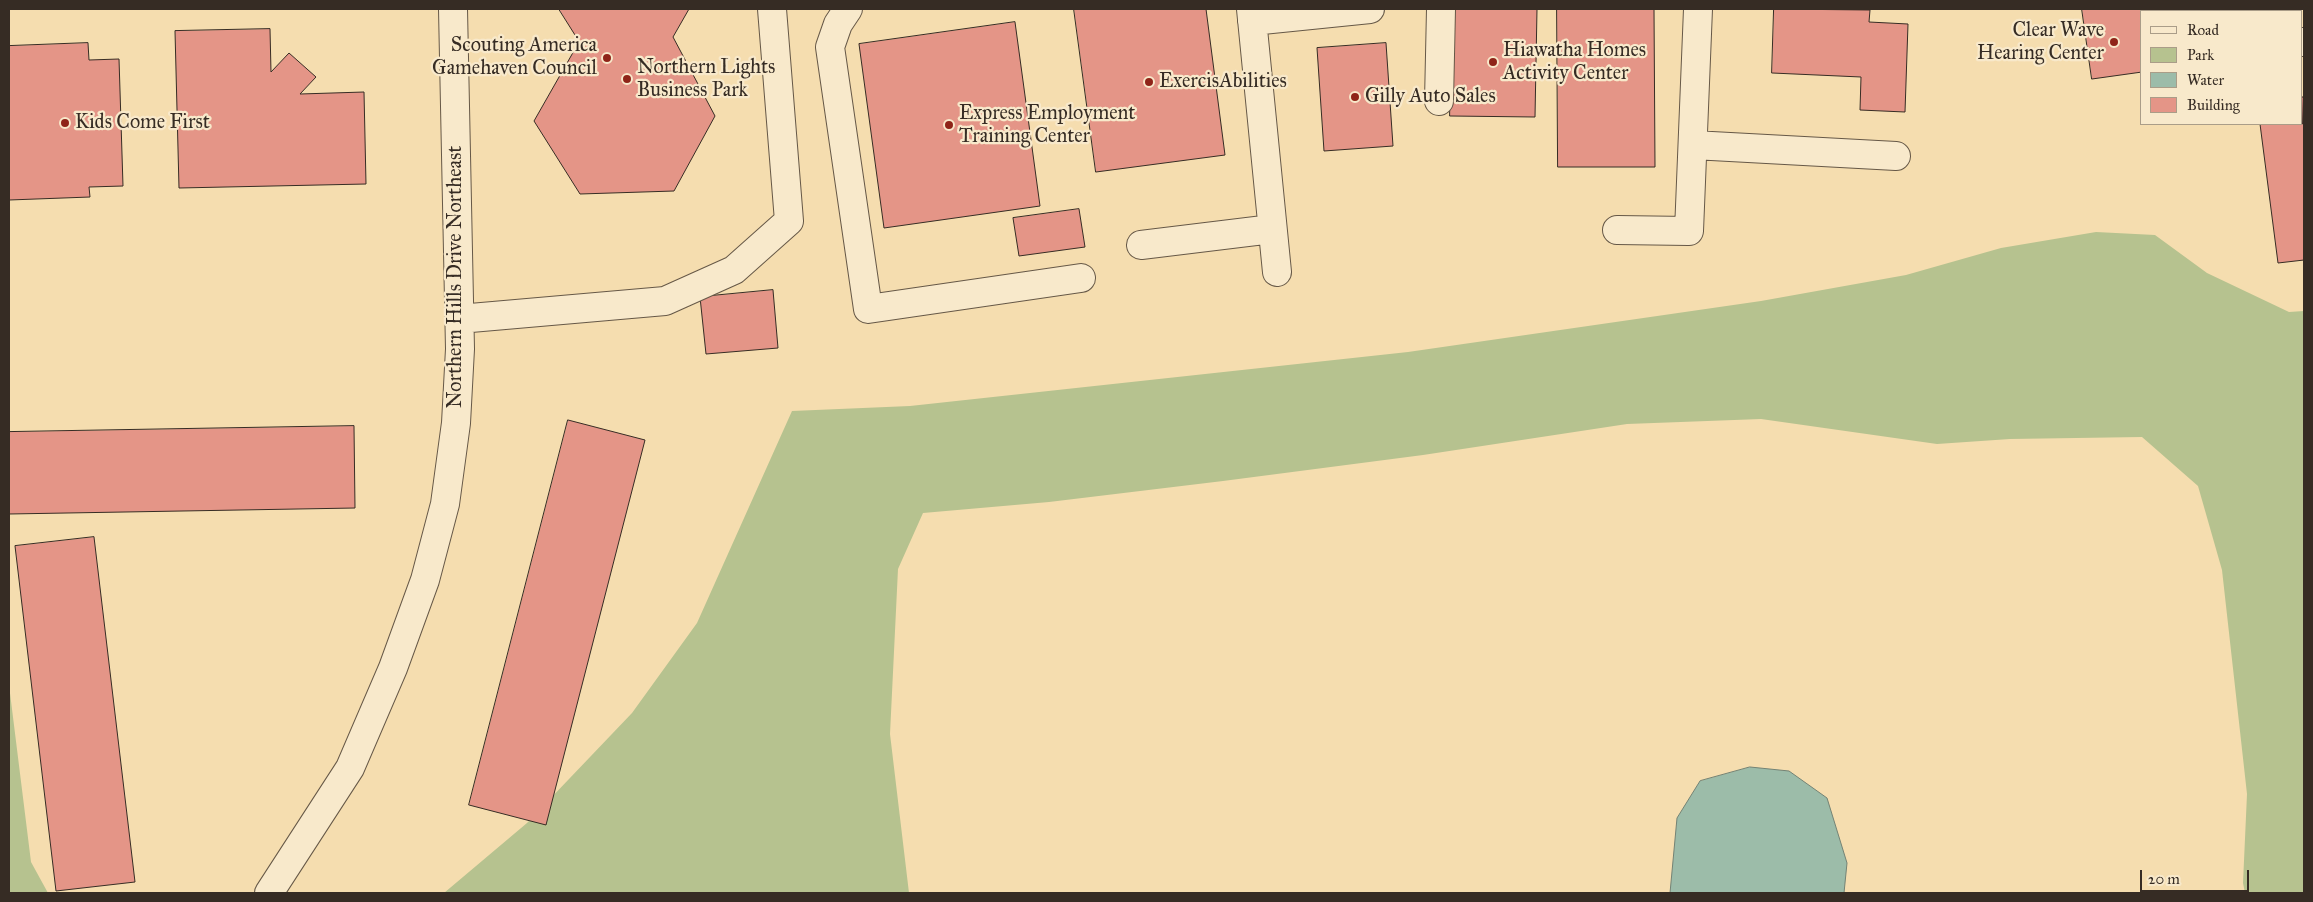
<!DOCTYPE html>
<html>
<head>
<meta charset="utf-8">
<style>
	body { margin:0 }
	#map { position:relative; width:2313px; height:902px; overflow:hidden; background:#f5ddaf; font-family:"IM FELL Great Primer",serif }
	canvas { display:block }
	.frame { position:absolute; inset:0; border:10px solid #362c24; pointer-events:none }
	.legend { position:absolute; left:2140px; top:10px; width:162px; height:115px; box-sizing:border-box; background:#f8e9cb; border:1px solid #aa9d88; margin:0; padding:6px 9px; list-style:none; font-size:15px; color:#362c24 }
	.legend li { display:flex; align-items:center; gap:10px; height:25px }
	.legend b { width:25px; border:1px solid #aa9d88 }
	.scale { position:absolute; left:2140px; top:870px; width:109px; height:22px; box-sizing:border-box; border:2px solid #362c24; border-top:0; padding-left:6px; font-size:15px; line-height:18px; white-space:nowrap; color:#362c24; -webkit-text-stroke:4px #f8e9cb; paint-order:stroke }
</style>
</head>
<body>
<div id="map">
<canvas width="2313" height="902"></canvas>
<div class="frame"></div>
<ul class="legend">
<li><b style="height:6px;background:#f8e9cb"></b>Road</li>
<li><b style="height:14px;background:#b6c28f"></b>Park</li>
<li><b style="height:14px;background:#9cbca9"></b>Water</li>
<li><b style="height:14px;background:#e49587"></b>Building</li>
</ul>
<div class="scale">20 m</div>
</div>
<script>
const ctx = document.querySelector('canvas').getContext('2d');
ctx.lineJoin = 'round';
function paint(path, color) { ctx.fillStyle = color; ctx.fill(path, 'evenodd'); }
function strokePath(path, color, width, dash) { ctx.strokeStyle = color; ctx.lineWidth = width; ctx.lineCap = dash ? 'butt' : 'round'; ctx.setLineDash(dash || []); ctx.stroke(path); }
function drawText(font, color, halo, rows, align = 'center') {
  ctx.font = font + ' "IM FELL Great Primer",serif'; ctx.lineWidth = 4.5; ctx.setLineDash([]); ctx.textBaseline = 'middle'; ctx.strokeStyle = halo; ctx.fillStyle = color; for (const [text, x, y, turn = 0] of rows) {
    ctx.save(); ctx.translate(x, y); ctx.rotate((+turn || 0) * Math.PI / 180); ctx.textAlign = isNaN(turn) ? turn : align; if (halo) ctx.strokeText(text, 0, 0); ctx.fillText(text, 0, 0); ctx.restore();
  }
}
const green = new Path2D(`
	M2096 232 2155 235 2207 273 2289 312 2304 311V893H2245L2243 883 2247 794 2222 570 2198 486 2142 437 2010 439 1937 444 1761 419 1627 424 1423 455 1223 481 1049 502 923 513 898 569 890 734 909 893H444L527 823 632 713 697 623 792 411 910 406 1408 352 1761 301 1906 275 2001 248Z
	M9 685 31 862 48 893H9Z`);
const water = new Path2D(`
	M1750 767 1789 771 1827 798 1847 863 1844 893H1670L1677 818 1700 781Z`);
const building = new Path2D(`
	M559 9H689L673 37 715 116 674 191 580 194 534 121 579 42Z
	M1074 9H1206L1225 155 1096 172Z
	M1452 9H1537L1535 117 1450 116Z
	M1557 9H1654L1655 167H1558Z
	M1774 9 1870 10 1869 22 1908 24 1905 112 1860 110 1861 77 1772 73Z
	M2082 9H2192V11H2142V72L2092 79Z
	M1015 22 1040 206 884 228 859 44Z
	M270 29 271 72 289 53 316 77 300 94 364 92 366 184 179 188 175 31Z
	M88 43 89 60 119 59 123 186 89 187 90 197 9 200V46Z
	M1386 43 1393 146 1324 151 1317 48Z
	M2302 97H2304V260L2278 263 2260 124H2302Z
	M1079 209 1085 247 1019 256 1013 218Z
	M773 290 778 348 706 354 700 297Z
	M568 420 645 440 546 825 469 805Z
	M354 426 355 508 9 514V432Z
	M94 537 135 882 56 891 15 546Z`);
const minor = new Path2D(`
	M848 9 838 24 830 47 868 309 1081 278
	M1251 9 1277 272
	M2263 9V11
	M1252 21 1370 9
	M2302 42H2304
	M1439 101 1441 9
	M1693 145 1896 156
	M1617 230 1689 231 1698 9
	M1141 245 1272 229
	M459 319 665 301 734 270 789 221 772 9
	M269 893 350 768 393 668 425 580 445 504 456 423 460 349 453 9`);
const markers = [
	[2114,42,5,"#8f2418"],
	[607,58,5,"#8f2418"],
	[1493,62,5,"#8f2418"],
	[627,79,5,"#8f2418"],
	[1149,82,5,"#8f2418"],
	[1355,97,5,"#8f2418"],
	[65,123,5,"#8f2418"],
	[949,125,5,"#8f2418"]
];
const poiNames = [
	["Clear Wave",2104,31,"right"],
	["Hearing Center",2104,54,"right"],
	["Scouting America",597,46,"right"],
	["Gamehaven Council",597,69,"right"],
	["Hiawatha Homes",1503,51],
	["Activity Center",1503,74],
	["Northern Lights",637,68],
	["Business Park",637,91],
	["ExercisAbilities",1159,82],
	["Gilly Auto Sales",1365,97],
	["Express Employment",959,114],
	["Training Center",959,137],
	["Kids Come First",75,123]
];
const streetNames = [
	["Northern Hills Drive Northeast",456,277,-90]
];
paint(green, '#b6c28f');
paint(water, '#9cbca9');
strokePath(water, '#738274', 1);
paint(building, '#e49587');
strokePath(building, '#362c24', 1);
strokePath(minor, '#665847', 30);
strokePath(minor, '#f8e9cb', 28);
for (const [x, y, r, color] of markers) { const dot = new Path2D(); dot.arc(x, y, r, 0, 2 * Math.PI); ctx.fillStyle = color; ctx.fill(dot); strokePath(dot, '#f8e9cb', 2); }
drawText('20px', '#362c24', '#f8e9cb', poiNames, 'left');
drawText('20px', '#362c24', '#f8e9cb', streetNames);
</script>
</body>
</html>
